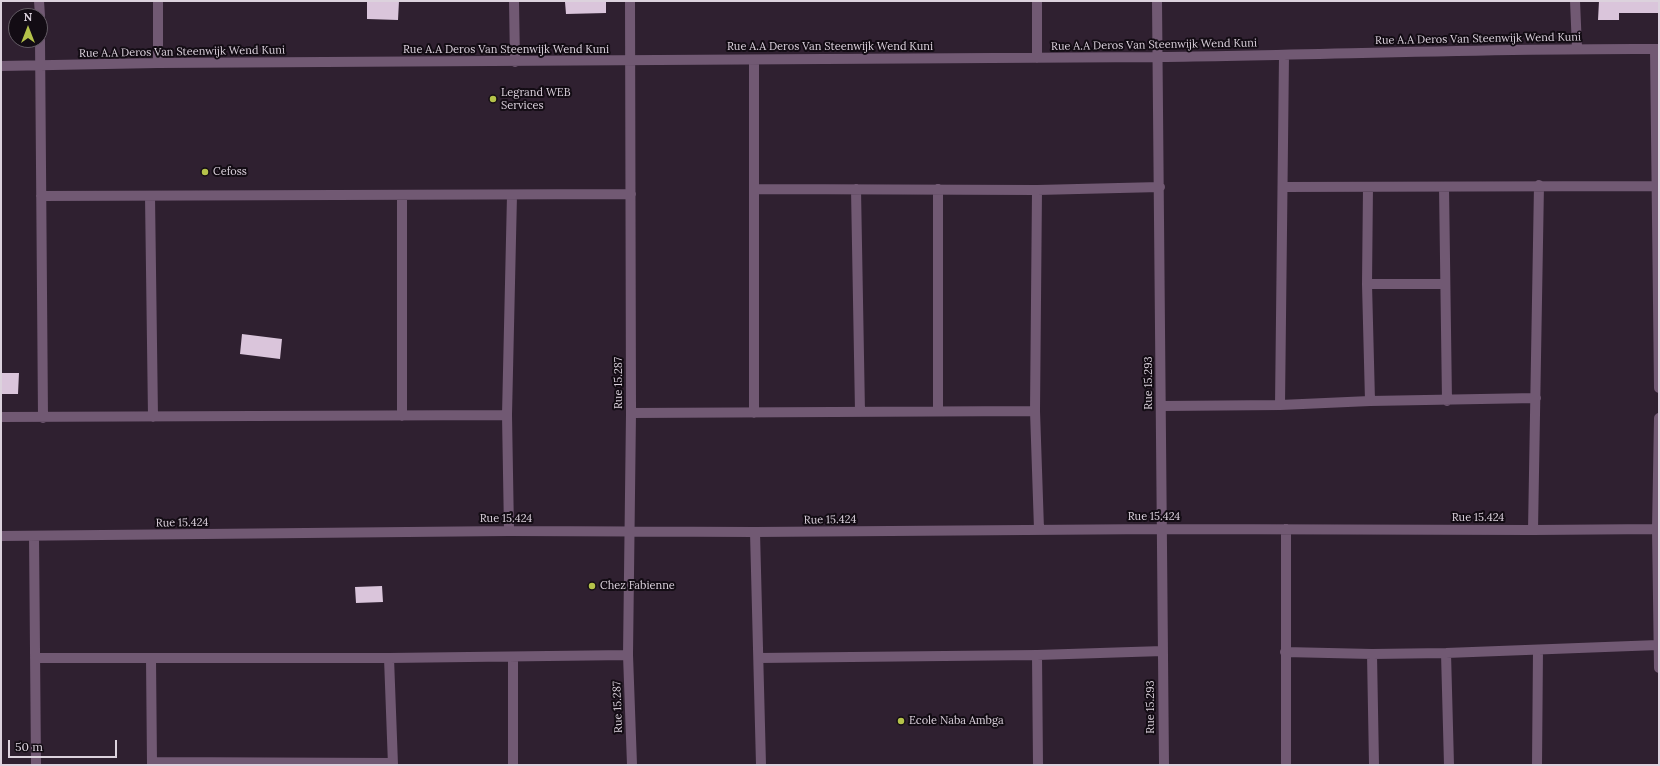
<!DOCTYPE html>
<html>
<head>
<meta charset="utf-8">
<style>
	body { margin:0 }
	#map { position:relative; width:1660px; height:766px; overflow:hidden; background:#2f2030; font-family:Lora,serif }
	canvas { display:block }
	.frame { position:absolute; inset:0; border:2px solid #dcd2dd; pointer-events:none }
	.north { position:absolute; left:8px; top:8px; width:40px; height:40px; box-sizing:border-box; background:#130c14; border:1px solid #635b64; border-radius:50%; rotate:0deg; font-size:11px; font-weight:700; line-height:16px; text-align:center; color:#dcd2dd }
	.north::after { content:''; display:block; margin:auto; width:14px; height:18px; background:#b5c24a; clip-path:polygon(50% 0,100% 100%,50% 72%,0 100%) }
	.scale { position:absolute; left:8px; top:740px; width:109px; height:18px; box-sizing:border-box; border:2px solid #dcd2dd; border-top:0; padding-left:5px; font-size:12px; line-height:14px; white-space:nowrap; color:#dcd2dd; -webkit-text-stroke:3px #130c14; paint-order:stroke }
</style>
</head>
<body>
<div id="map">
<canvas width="1660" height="766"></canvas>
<div class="frame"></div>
<div class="north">N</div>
<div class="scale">50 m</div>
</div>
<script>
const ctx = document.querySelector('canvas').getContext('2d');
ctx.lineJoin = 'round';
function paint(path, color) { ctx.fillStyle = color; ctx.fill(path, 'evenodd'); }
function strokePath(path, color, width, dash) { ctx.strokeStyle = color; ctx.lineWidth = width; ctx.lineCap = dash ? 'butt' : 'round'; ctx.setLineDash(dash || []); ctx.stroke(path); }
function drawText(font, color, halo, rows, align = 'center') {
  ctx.font = font + ' Lora,serif'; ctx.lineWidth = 4; ctx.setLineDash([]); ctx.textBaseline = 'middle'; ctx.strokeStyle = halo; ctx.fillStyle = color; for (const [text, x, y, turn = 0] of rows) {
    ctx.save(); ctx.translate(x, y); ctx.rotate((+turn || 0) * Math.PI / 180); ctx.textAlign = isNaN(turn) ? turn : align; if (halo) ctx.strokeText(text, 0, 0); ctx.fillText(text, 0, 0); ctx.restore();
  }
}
const building = new Path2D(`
	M367 1H399L398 20 367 19Z
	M606 1V13L566 14 565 2Z
	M1599 1H1659V13H1619V20H1598Z
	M242 334 282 339 280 359 240 354Z
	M1 373H19L18 394H1Z
	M382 586 383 602 356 603 355 587Z`);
const minor = new Path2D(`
	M39 1 40 16
	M158 1V63
	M514 1 515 62
	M630 1 631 413 628 655 632 765
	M1037 1V58
	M1157 1 1164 765
	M1575 1 1577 48
	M40 40 43 418
	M1655 49 1659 388
	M754 60V413
	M1 66 158 63 1158 57C1325 55 1492 48 1659 49
	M1283 187 1657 186
	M1368 187 1367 284 1370 401
	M1444 187 1447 401
	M754 189 1037 190 1160 187
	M856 189 860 412
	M938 189V410
	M1037 190 1035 411 1039 529
	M402 195V416
	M41 196 631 194
	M150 196 153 417
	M1367 284H1445
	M1280 405 1284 56
	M1162 406 1280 405 1370 401 1536 398
	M631 413 1035 411
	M1 417 507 415
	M1659 418 1657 529 1659 668
	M1286 529V765
	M1533 530 1539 185
	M509 531 507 415 512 195
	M755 532 761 765
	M1 536 509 531 755 532 1161 529 1533 530 1659 529
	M34 536 36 765
	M1285 652 1372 654 1446 653 1658 645
	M1446 653 1449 765
	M1372 654 1374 765
	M1037 655 1038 765
	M35 658H389L628 655
	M151 658 152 765
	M389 658 393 765
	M759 658 1037 655 1163 651
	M152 762 393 763
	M513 765V657
	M1537 765 1538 650`);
const markers = [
	[493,99,4,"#b5c24a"],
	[205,172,4,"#b5c24a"],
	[592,586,4,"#b5c24a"],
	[901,721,4,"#b5c24a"]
];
const streetNames = [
	["Rue A.A Deros Van Steenwijk Wend Kuni",1478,39,-1],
	["Rue A.A Deros Van Steenwijk Wend Kuni",1154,45,-1],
	["Rue A.A Deros Van Steenwijk Wend Kuni",830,47],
	["Rue A.A Deros Van Steenwijk Wend Kuni",506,50],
	["Rue A.A Deros Van Steenwijk Wend Kuni",182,52,-1],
	["Rue 15.287",619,383,-90],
	["Rue 15.293",1149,383,-90],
	["Rue 15.424",1154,517],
	["Rue 15.424",1478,518],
	["Rue 15.424",506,519],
	["Rue 15.424",830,520,-1],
	["Rue 15.424",182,523,-1],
	["Rue 15.287",618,707,-92],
	["Rue 15.293",1151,707,-90]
];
const poiNames = [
	["Legrand WEB",501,93],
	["Services",501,106],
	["Cefoss",213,172],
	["Chez Fabienne",600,586],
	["Ecole Naba Ambga",909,721]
];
paint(building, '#dac5db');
strokePath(minor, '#715973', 10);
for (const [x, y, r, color] of markers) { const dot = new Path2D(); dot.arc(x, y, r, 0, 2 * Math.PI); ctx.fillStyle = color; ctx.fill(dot); strokePath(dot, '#130c14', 1.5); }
drawText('11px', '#dcd2dd', '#130c14', streetNames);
drawText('11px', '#dcd2dd', '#130c14', poiNames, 'left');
</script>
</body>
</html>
